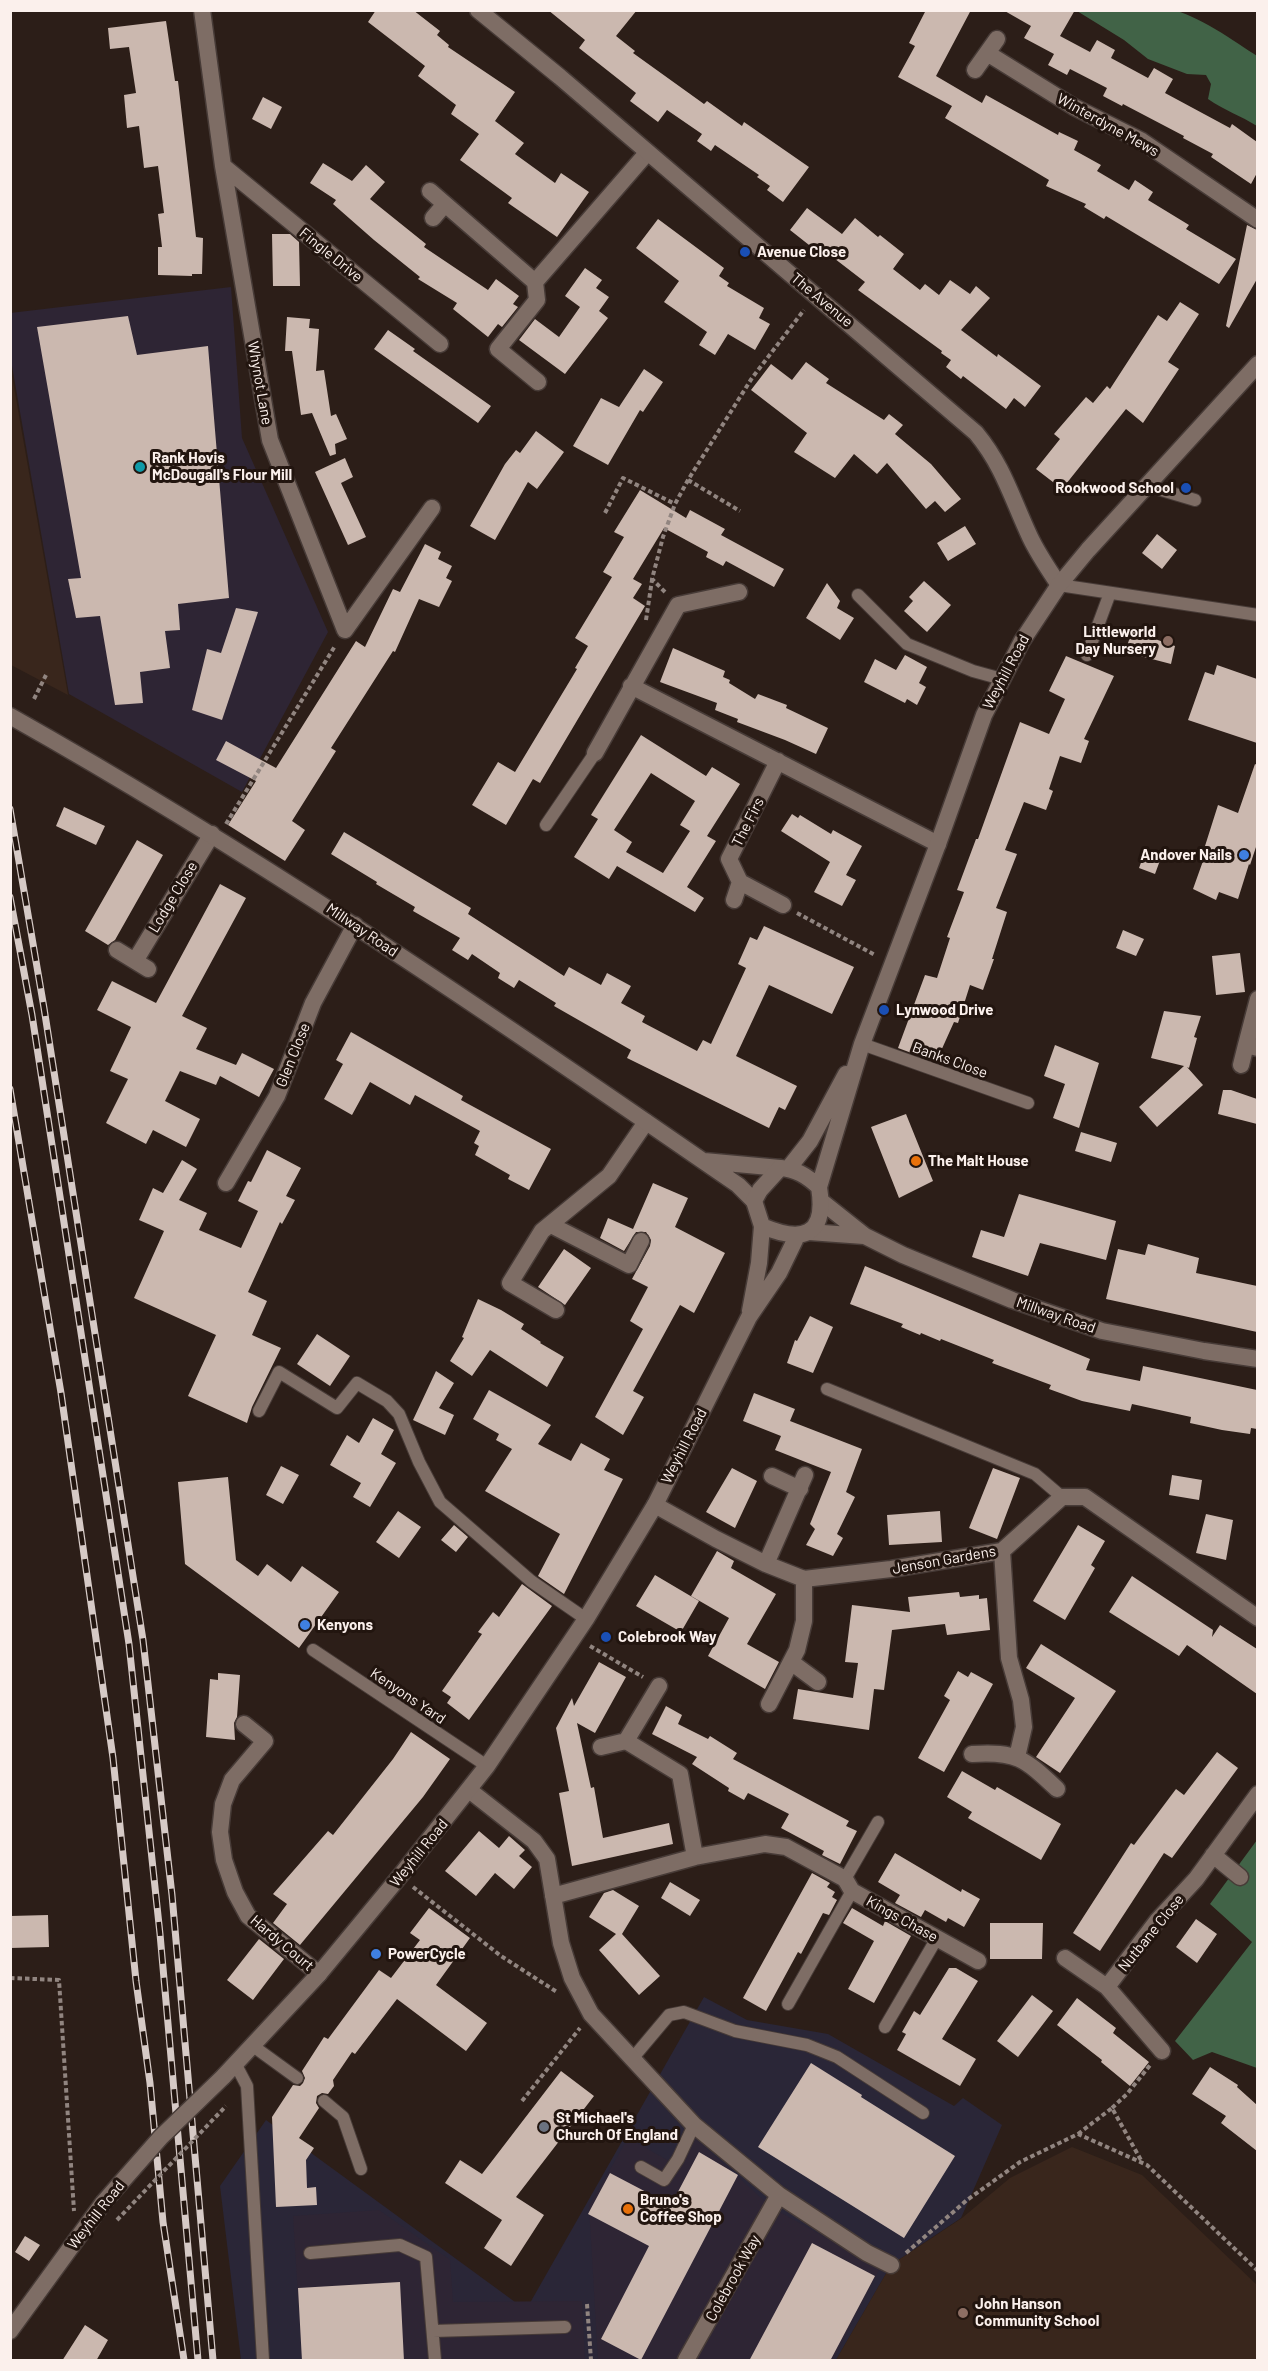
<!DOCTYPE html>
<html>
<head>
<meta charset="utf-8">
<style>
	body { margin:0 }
	#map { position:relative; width:1268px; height:2371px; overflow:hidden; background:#2c1e18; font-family:Barlow,sans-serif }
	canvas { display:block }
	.frame { position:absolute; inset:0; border:12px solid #fbf0ec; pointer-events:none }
</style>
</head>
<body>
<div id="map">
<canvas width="1268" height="2371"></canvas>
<div class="frame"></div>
</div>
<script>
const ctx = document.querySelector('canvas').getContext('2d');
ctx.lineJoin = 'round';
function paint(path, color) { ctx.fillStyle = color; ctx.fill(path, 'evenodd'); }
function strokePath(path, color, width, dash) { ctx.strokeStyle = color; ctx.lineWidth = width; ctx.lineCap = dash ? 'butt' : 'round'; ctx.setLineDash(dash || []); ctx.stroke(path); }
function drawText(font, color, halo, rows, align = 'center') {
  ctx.font = font + ' Barlow,sans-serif'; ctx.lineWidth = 6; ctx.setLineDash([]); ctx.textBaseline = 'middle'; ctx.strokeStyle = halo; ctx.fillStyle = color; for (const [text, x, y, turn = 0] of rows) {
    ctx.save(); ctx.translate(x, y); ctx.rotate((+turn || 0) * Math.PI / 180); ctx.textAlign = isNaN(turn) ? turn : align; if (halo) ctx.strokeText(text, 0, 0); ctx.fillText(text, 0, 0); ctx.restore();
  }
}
const commercial = new Path2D(`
	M704 1997 747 2020 828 2034 954 2106 963 2098 1002 2125 961 2218 891 2265 836 2360H241L220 2186 266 2120 526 2310Z`);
const industrial = new Path2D(`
	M231 287 242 438 328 632 242 792 69 694 11 360 10 313Z
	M694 2137 771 2207 880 2268 833 2360H598L589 2206 628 2138 678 2166Z
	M379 2210 450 2260 453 2302 582 2301 585 2360H302L293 2216Z`);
const built = new Path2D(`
	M11 370 68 695 11 665Z
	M1072 2147 1142 2175 1257 2285V2360H836L891 2265 962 2218 1010 2178Z`);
const forest = new Path2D(`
	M1077 11C1106 10 1141 7 1171 10 1195 13 1237 43 1257 56V126C1241 116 1224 110 1208 99L1211 84 1206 75 1187 74 1148 59 1124 40Z
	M1257 1840V2068L1212 2052 1193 2060 1175 2041 1252 1942 1210 1904Z`);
const building = new Path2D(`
	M376 10H413L440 31 437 35 449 45 448 47 515 92 495 121 524 143 515 154 555 183 561 173 589 192 557 237 508 203 512 198 460 160 479 134 451 114 456 105 418 76 425 66 368 22Z
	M548 10H637L616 36 635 51 633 53 704 104 707 101 742 126 744 122 809 167 783 202 767 190 770 186 757 177 759 175 715 145 711 151 697 141 702 134 667 110 658 122 630 101 636 93 579 48 585 40Z
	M926 10H971L936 76 982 103 986 95 1058 135 1059 132 1078 141 1074 150 1101 165 1097 171 1129 190 1135 180 1153 192 1148 200 1189 225 1186 229 1236 259 1219 284 1106 216 1104 219 1084 207 1086 204 1046 186 1049 180 945 118 952 106 898 77 915 46 909 43Z
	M1003 10H1075L1060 36 1090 52 1097 40 1115 50 1111 58 1148 78 1154 68 1173 79 1165 93 1230 128 1232 124 1257 142V173L1251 184 1211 157 1213 154 1183 138 1184 136 1123 104 1122 106 1103 96 1107 88 1070 69 1067 75 1048 65 1054 54 1024 38 1031 26Z
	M166 21 175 81H178L196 237 203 238 202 274H192V276L158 275V247H162L158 214 164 213 158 166 144 168 139 126 127 128 124 95 136 93 129 47 110 49 108 28Z
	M263 97 282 107 271 129 252 119Z
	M323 163 352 181 366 165 385 182 370 199 426 244 424 247 488 290 496 279 519 296 513 304 518 307 502 327 498 324 488 337 453 309 457 303 418 279 420 277 374 240 333 204 336 200 310 183Z
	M807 208 842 234 855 218 878 237 880 235 904 254 893 269 920 290 925 284 939 295 950 280 970 294 976 286 990 298 961 330 997 357 998 354 1041 386 1025 407 1014 398 1006 409 963 376 961 379 946 367 951 360 941 353 942 351 858 290 865 282 826 252 823 256 790 230Z
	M658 219 724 268 719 276 729 283 727 286 764 308 759 318 770 324 755 350 728 334 715 355 699 345 707 332 664 302 679 281 636 248Z
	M1247 225 1257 230V279L1229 328 1226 326Z
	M272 234H290L299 242 300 286H273Z
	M585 268 602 280 596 288 609 297 599 311 608 318 565 374 519 340 535 319 559 337 580 307 565 296Z
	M1180 302 1199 314 1168 362 1179 369 1143 423 1126 409 1062 489 1036 469 1060 439 1054 434 1086 397 1093 403 1107 386 1110 389 1158 315 1167 321Z
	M128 316 137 355 208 346 229 598 178 604 180 630 165 631 170 668 140 672 143 703 115 705 100 616 76 618 68 579 81 578 37 327Z
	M287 317 310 319 309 328 319 329 316 371 324 370 331 416 336 414 347 439 335 444 336 454 330 456 312 413 301 415 292 351H285Z
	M388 330 415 349 413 351 491 406 478 423 374 349Z
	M806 362 829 379 826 383 884 420 889 414 903 425 895 434 931 464 961 499 945 512 935 501 926 509 887 463 877 474 854 454 835 478 794 452 807 433 751 390 771 364 792 380Z
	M644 369 663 382 643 412 640 410 608 465 573 446 601 398 619 407Z
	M536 431 564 452 537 489 528 482 495 540 470 526 505 464 516 450 520 453Z
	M345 458 353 477 341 483 366 537 348 545 315 472Z
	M640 490 686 518 690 510 725 529 721 535 784 569 774 587 726 561 723 566 706 557 708 552 664 528 633 579 642 584 633 598 645 606 540 783 533 779 506 825 472 805 498 762 515 772 577 669 575 668 588 646 575 638 612 577 603 572 624 537 614 532Z
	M965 526 976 544 948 561 937 543Z
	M1157 534 1177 550 1162 569 1142 553Z
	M425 544 441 552 438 559 452 566 446 578 452 581 439 607 419 599 395 652 393 651 331 748 336 751 292 821 305 830 285 861 228 825 256 781 216 760 226 741 276 768 356 641 365 647 393 589 400 592Z
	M924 581 951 605 927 632 904 611 913 601 909 597Z
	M827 583 840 601 837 608 854 618 840 640 806 618Z
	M236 608 258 612 222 720 192 710 207 649 221 653Z
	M1132 631 1175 646 1171 664 1125 652Z
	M673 648 725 671 723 677 730 680 729 683 755 699 758 694 787 705 786 708 828 728 816 754 785 740 737 722 738 719 715 710 717 703 660 682Z
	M905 655 927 667 919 683 926 687 917 705 907 699 905 703 864 682 875 659 896 670Z
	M1066 656 1114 676 1084 739 1089 741 1081 763 1060 756 1049 789 1053 791 1046 810 1024 802 1005 850 1017 854 996 908 1007 912 992 959H994L983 990 970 985 958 1023 954 1022 936 1062 898 1048 925 975 937 978 950 938 947 937 964 892 957 890 976 839H978L1020 722 1049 734 1065 699 1049 691Z
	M1217 665 1257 679V743L1188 720 1205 672 1214 675Z
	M641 735 706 776 712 767 740 784 707 836 716 841 687 887 704 898 695 912 617 866 609 879 574 857 598 819 591 815ZM651 773 695 801 680 825 690 831 663 873 626 852 632 842 614 830Z
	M1255 764 1257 765V844L1250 865 1249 864 1238 899 1219 892 1216 900 1193 889 1208 847 1205 846 1218 805 1238 813Z
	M64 807 105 826 96 845 56 826Z
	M792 814 798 818 800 815 831 834 833 830 862 846 846 875 856 880 842 906 814 892 830 862 781 831Z
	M344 832 471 908 468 914 564 976 569 967 601 985 607 973 631 986 621 1003 645 1016 642 1022 697 1051 703 1040 711 1044 746 968 738 964 750 937 757 940 764 926 854 967 832 1014 769 985 736 1056 797 1086 785 1110 779 1107 769 1128 627 1058 631 1050 554 1006 556 1003 519 980 514 988 498 978 500 973 472 954 468 960 452 950 460 938 413 911 415 907 376 884 377 882 331 854Z
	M137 840 163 855 115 940 108 945 85 931Z
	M1146 849 1162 855 1155 874 1139 868Z
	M220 884 246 898 182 1016 207 1028 196 1049 236 1065 242 1053 274 1069 259 1097 220 1076 216 1085 180 1071 165 1101 200 1119 186 1147 153 1130 146 1144 106 1123 128 1079 110 1071 131 1027 97 1010 112 981 156 1003Z
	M1123 930 1144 939 1136 956 1116 948Z
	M1240 953 1245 992 1216 995 1212 956Z
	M1164 1011 1201 1016 1194 1037 1197 1038 1189 1068 1187 1067 1203 1085 1157 1127 1139 1107 1184 1066 1151 1058Z
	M351 1032 463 1096 461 1100 551 1149 529 1190 508 1179 510 1175 475 1155 479 1146 474 1143 480 1131 415 1095 410 1105 370 1082 352 1115 324 1099 343 1064 336 1060Z
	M1055 1045 1099 1063 1079 1128 1053 1118 1065 1084 1044 1076Z
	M1223 1090H1231L1257 1099V1124L1218 1114Z
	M906 1114 933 1181 899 1198 871 1127Z
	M1081 1132 1117 1143 1111 1162 1075 1151Z
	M267 1150 301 1168 286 1196 295 1200 282 1224 280 1222 248 1292 267 1301 252 1335 281 1348 252 1407 247 1423 188 1396 216 1335 134 1298 164 1231 139 1220 153 1188 163 1193 182 1160 197 1169 179 1200 207 1213 199 1230 241 1248 258 1211 238 1201 248 1181 251 1182Z
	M653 1183 688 1198 675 1227 725 1253 694 1313 680 1305 633 1391 644 1397 623 1435 595 1417 643 1329 630 1321 648 1287 632 1279 650 1246 651 1240 646 1232H636L624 1251 600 1238 608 1218 633 1229Z
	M1019 1194 1116 1221 1106 1260 1040 1243 1028 1276 972 1257 981 1230 1004 1237Z
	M1148 1244 1199 1258 1196 1273 1257 1286V1332L1106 1299 1118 1249 1145 1255Z
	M564 1249 591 1268 565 1305 538 1287Z
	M865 1266 1090 1359 1086 1370 1140 1381 1143 1366 1257 1390V1429L1251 1428 1250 1434 1222 1430 1190 1423 1191 1417 1132 1404 1130 1411 1082 1401 1049 1389 1051 1385 992 1363 994 1360 941 1339 940 1341 921 1333 920 1335 901 1327 903 1324 850 1304Z
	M478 1299 501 1310 524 1324 521 1329 541 1342 540 1343 564 1357 547 1387 490 1350 472 1376 450 1361 464 1338 462 1337Z
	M810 1316 833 1327 813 1373 787 1363 795 1340 797 1341Z
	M317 1334 350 1356 330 1386 297 1364Z
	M436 1371 454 1383 439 1408 454 1415 445 1435 413 1420Z
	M489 1390 551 1425 538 1444 571 1461 581 1443 610 1459 604 1470 623 1479 564 1594 538 1576 560 1534 485 1491 512 1449 496 1440 499 1434 473 1419Z
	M754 1393 795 1409 790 1421 862 1449 846 1492 855 1497 837 1534 843 1538 833 1556 806 1545 815 1529 810 1524 831 1472 775 1450 781 1436 743 1421Z
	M373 1418 394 1430 381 1454 396 1463 370 1507 353 1497 361 1483 330 1465 347 1435 359 1443Z
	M281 1466 299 1475 283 1504 266 1495Z
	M732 1468 757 1481 735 1528 706 1512Z
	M993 1468 1020 1478 997 1539 969 1528Z
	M1172 1475 1202 1480 1199 1500 1169 1495Z
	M228 1477 236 1560 258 1576 267 1564 291 1582 302 1566 339 1592 299 1648 185 1564 178 1482Z
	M398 1511 421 1527 399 1558 376 1542Z
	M940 1511 942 1542 889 1545 887 1515Z
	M1206 1514 1233 1520 1226 1560 1196 1553Z
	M454 1525 468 1537 456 1552 441 1540Z
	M1078 1525 1105 1541 1091 1565 1095 1568 1065 1620 1033 1601Z
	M717 1551 734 1561 731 1568 776 1594 747 1644 779 1662 765 1689 708 1656 729 1618 691 1596Z
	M655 1575 699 1601 681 1632 636 1606Z
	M1132 1576 1213 1630 1212 1637 1220 1625 1257 1649V1694L1187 1645 1179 1656 1109 1612Z
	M522 1584 552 1606 469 1720 447 1703 451 1697 442 1691 482 1634 478 1632 493 1612 499 1617Z
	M959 1592 960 1597 979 1595V1599L987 1598 990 1630 947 1635 945 1624 892 1630 884 1690 874 1689 869 1730 793 1719 798 1689 853 1698 858 1663 845 1662 852 1605 910 1612 908 1597Z
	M1041 1644 1116 1691 1060 1773 1036 1757 1075 1698 1026 1668Z
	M599 1662 626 1677 595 1733 577 1723 591 1788 594 1787 603 1838 669 1823 673 1844 572 1866 559 1793 569 1791 556 1728 572 1698 574 1706Z
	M958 1671 968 1677 971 1672 993 1684 944 1772 918 1758 950 1700 944 1696Z
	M218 1673 240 1675 237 1717 234 1723 235 1740 206 1737 210 1679 218 1680Z
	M666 1706 682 1715 678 1724 708 1739 710 1736 737 1753 733 1759 849 1821 846 1826 857 1831 840 1864 822 1855 824 1851 781 1828 789 1814 748 1793 744 1800 728 1791 729 1788 692 1764 697 1757 652 1734Z
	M411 1732 450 1759 423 1797 300 1945 273 1923 287 1904 273 1894 328 1831 333 1835 393 1759Z
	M1217 1752 1238 1768 1172 1858 1164 1853 1100 1951 1073 1933 1131 1843 1134 1845 1176 1789 1184 1795Z
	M962 1771 995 1790 997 1787 1061 1824 1041 1860 968 1818 972 1812 947 1797Z
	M479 1831 499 1848 509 1836 525 1850 519 1856 532 1867 514 1889 495 1873 476 1896 445 1871Z
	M895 1853 961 1892 962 1889 980 1899 964 1927 948 1918 946 1922 925 1910 921 1917 895 1903 900 1895 878 1882Z
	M812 1873 830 1883 827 1887 835 1892 832 1897 837 1900 829 1915 823 1913 801 1954 798 1952 766 2011 743 1998Z
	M670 1882 700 1900 690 1916 661 1898Z
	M613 1890 639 1906 622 1934 660 1976 639 1995 599 1950 616 1934 589 1917 604 1893Z
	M429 1908 470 1938 436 1985 487 2023 466 2051 397 1999 355 2054 352 2052 333 2080 334 2086 328 2094 322 2093 317 2096 316 2103 319 2108 299 2138 314 2148 306 2160 307 2188 316 2187 317 2205 276 2207 272 2117 293 2085 300 2086 303 2083 305 2078 302 2071 324 2037 328 2039 379 1970 391 1978 420 1940 410 1933Z
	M852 1908 883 1926 885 1921 911 1936 874 2003 848 1989 874 1941 843 1923Z
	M48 1915 49 1947 10 1948V1916Z
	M1196 1919 1217 1934 1197 1963 1176 1947Z
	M990 1923H1043L1042 1959H990Z
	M259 1939 284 1959 253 2000 227 1980Z
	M949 1968H956L978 1981 942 2039 976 2059 960 2086 897 2050 906 2034 902 2032 914 2011 920 2015Z
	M1032 1995 1053 2011 1018 2057 997 2041Z
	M1077 1998 1116 2028 1113 2033 1149 2062 1130 2086 1101 2062 1102 2060 1057 2025Z
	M811 2063 862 2095 861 2097 955 2156 904 2238 758 2147Z
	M1210 2067 1238 2085 1237 2087 1257 2105V2151L1221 2123 1226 2116 1192 2094Z
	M561 2071 594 2096 516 2197 544 2215 511 2266 484 2248 502 2220 445 2183 460 2160 482 2174Z
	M699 2152 738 2175 641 2360 601 2339 649 2246 588 2214 610 2173 671 2205Z
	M25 2236 40 2245 29 2261 15 2252Z
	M812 2243 875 2276 830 2361H749Z
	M400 2282 404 2361H302L298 2288Z
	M85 2325 108 2340 96 2361H62Z`);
const path = new Path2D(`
	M688 480 740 511
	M605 513 623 478 675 504
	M665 592 652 579 663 537 675 504 688 480 752 378 804 310
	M646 620 652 580
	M34 699 46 675
	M226 824 335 646
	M797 913 875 955
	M590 1646 643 1677
	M413 1887 501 1956 557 1992
	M10 1978 59 1980 74 2211
	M522 2101 580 2028
	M1112 2108 1127 2094 1151 2064
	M1078 2134 1112 2108 1142 2162
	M906 2253 967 2200 1020 2162 1078 2134 1147 2165 1258 2271
	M587 2304 591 2360`);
const service = new Path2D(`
	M1148 486 1195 500
	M1059 585 1258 615
	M858 595 907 644 973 671 1002 679
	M1087 655 1110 593
	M546 825 595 753
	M862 1044 1028 1103
	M827 1389 1035 1474 1062 1497
	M259 1411 279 1372 337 1408 357 1383 387 1401 399 1414 419 1462 440 1502 531 1581 586 1619
	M313 1650 487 1766
	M845 1879 878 1822
	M788 2004 852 1891
	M885 2027 937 1938
	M253 2046 297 2078
	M632 2059 669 2015 684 2012 735 2031 807 2045 837 2057 923 2113
	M236 2065 247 2086 263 2360
	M324 2101 343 2117 361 2169
	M641 2167 664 2180 678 2159 694 2125
	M310 2253 400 2245 426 2257 435 2360
	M433 2331 565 2327`);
const minor = new Path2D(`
	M202 10 223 166 270 440 345 630 432 508
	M987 53 1074 107 1142 141 1258 220
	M975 70 997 39
	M223 166 440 344
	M430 191 535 282
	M433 218 445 204
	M538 382 498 349 537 300 535 282 647 153
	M631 686 938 844
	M595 753 678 605 739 592
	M740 882 729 859 778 761
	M734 900 740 882 783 905
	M117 950 148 969
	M135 961 212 834
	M1258 999 1246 1045 1258 1048
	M1241 1065 1246 1045
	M226 1183 277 1096 313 1003 355 925
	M551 1225 629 1265 641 1241
	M556 1310 510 1283 542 1231 609 1176 646 1122
	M772 1476 800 1489
	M655 1505 716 1539 766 1564 804 1579 891 1569 1002 1551 1062 1497H1085L1258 1618
	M1002 1551 1009 1658 1021 1700 1024 1727 1017 1757
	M766 1564 805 1475
	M791 1662 818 1682
	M659 1686 626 1741 680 1774 695 1857
	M769 1704 797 1650 804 1621V1579
	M244 1724 265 1741 232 1780 223 1804 220 1832 224 1860 235 1892 248 1916 319 1974
	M601 1747 626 1741
	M972 1754C1017 1751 1025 1759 1057 1789
	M469 1790 534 1841 547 1859 561 1943 572 1978 591 2014 694 2125 779 2195 686 2360
	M1213 1855 1240 1877
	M553 1896 695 1857 765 1844 786 1847 845 1879 852 1891 978 1961
	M1065 1958 1107 1987 1157 1921 1196 1879 1258 1794
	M1107 1987 1162 2051
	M779 2195 867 2253 891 2265`);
const tertiary = new Path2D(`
	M478 10 560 77 976 433C1004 467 1012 499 1030 537 1038 554 1049 570 1059 585
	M10 716C250 851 477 1005 703 1161L738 1185 754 1201
	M704 1161 780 1168
	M821 1201 865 1236 903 1255 1012 1300 1102 1331 1204 1351 1258 1359
	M809 1232 864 1236`);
const secondary = new Path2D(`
	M788 1169 810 1141 846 1074
	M762 1226C802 1243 827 1237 819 1187L862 1044 938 844 984 715 1022 641 1059 585 1088 550 1258 364
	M750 1311 759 1263 762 1226 754 1201 760 1190 780 1168C796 1169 807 1176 819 1187
	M223 2077 319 1974 400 1876 487 1766 586 1619 655 1505 749 1317 779 1273 797 1236
	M10 2331 103 2203`);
const rail = new Path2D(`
	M10 809 44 1008 143 1640 172 1895 213 2360
	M10 897 32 1015 129 1644 160 1934 198 2360
	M10 1089 61 1393 113 1758 136 1981 150 2083 163 2222 184 2360`);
const pathBridge = new Path2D(`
	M117 2220 226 2106`);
const secondaryBridge = new Path2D(`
	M103 2203 161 2137 223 2077`);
const markers = [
	[745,252,6,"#1a4fb4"],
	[140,467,6,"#0f9aa8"],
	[1186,488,6,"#1a4fb4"],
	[1168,641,6,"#8d6e63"],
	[1244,855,6,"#3f7fe0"],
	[884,1010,6,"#1a4fb4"],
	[916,1161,6,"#e8710a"],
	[305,1625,6,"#3f7fe0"],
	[606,1637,6,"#1a4fb4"],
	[376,1954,6,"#3f7fe0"],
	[544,2127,6,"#6b7280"],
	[628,2209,6,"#e8710a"],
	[963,2313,6,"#8d6e63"]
];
const streetNames = [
	["Winterdyne Mews",1108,125,29],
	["Fingle Drive",331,255,39],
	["The Avenue",822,300,40],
	["Whynot Lane",260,383,80],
	["Weyhill Road",1006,672,-62],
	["The Firs",748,822,-63],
	["Lodge Close",173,897,-59],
	["Millway Road",362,930,34],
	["Glen Close",293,1055,-68],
	["Banks Close",950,1060,20],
	["Millway Road",1056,1315,19],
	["Weyhill Road",684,1446,-63],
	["Jenson Gardens",944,1560,-10],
	["Kenyons Yard",408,1696,34],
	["Weyhill Road",419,1853,-51],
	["Kings Chase",902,1919,29],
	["Nutbane Close",1151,1933,-51],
	["Hardy Court",282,1943,40],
	["Weyhill Road",96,2215,-52],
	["Colebrook Way",733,2278,-61]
];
const poiNames = [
	["Avenue Close",757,252],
	["Rank Hovis",152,458],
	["McDougall's Flour Mill",152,475],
	["Rookwood School",1174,488,"right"],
	["Littleworld",1156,632,"right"],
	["Day Nursery",1156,649,"right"],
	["Andover Nails",1232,855,"right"],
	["Lynwood Drive",896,1010],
	["The Malt House",928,1161],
	["Kenyons",317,1625],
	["Colebrook Way",618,1637],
	["PowerCycle",388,1954],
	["St Michael's",556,2118],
	["Church Of England",556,2135],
	["Bruno's",640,2200],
	["Coffee Shop",640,2217],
	["John Hanson",975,2304],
	["Community School",975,2321]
];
paint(commercial, '#2a2637');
paint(industrial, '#2e2534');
paint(built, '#39261c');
paint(forest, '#416347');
paint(building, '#cbb8af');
strokePath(service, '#473b37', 14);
strokePath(minor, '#473b37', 19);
strokePath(tertiary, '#473b37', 19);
strokePath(secondary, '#473b37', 19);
strokePath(path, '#918580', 4, [4.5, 3]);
strokePath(service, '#7e6d65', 12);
strokePath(minor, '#7e6d65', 16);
strokePath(tertiary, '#7e6d65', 16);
strokePath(secondary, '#7e6d65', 16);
strokePath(rail, '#d6cac6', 7);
strokePath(rail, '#22150f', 4.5, [14]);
strokePath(secondaryBridge, '#473b37', 19, []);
strokePath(pathBridge, '#918580', 4, [4.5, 3]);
strokePath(secondaryBridge, '#7e6d65', 16);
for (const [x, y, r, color] of markers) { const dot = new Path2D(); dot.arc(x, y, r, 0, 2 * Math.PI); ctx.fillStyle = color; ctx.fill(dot); strokePath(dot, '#22150f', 2); }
drawText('15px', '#fbf0ec', '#22150f', streetNames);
drawText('bold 15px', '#fbf0ec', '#22150f', poiNames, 'left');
</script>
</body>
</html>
